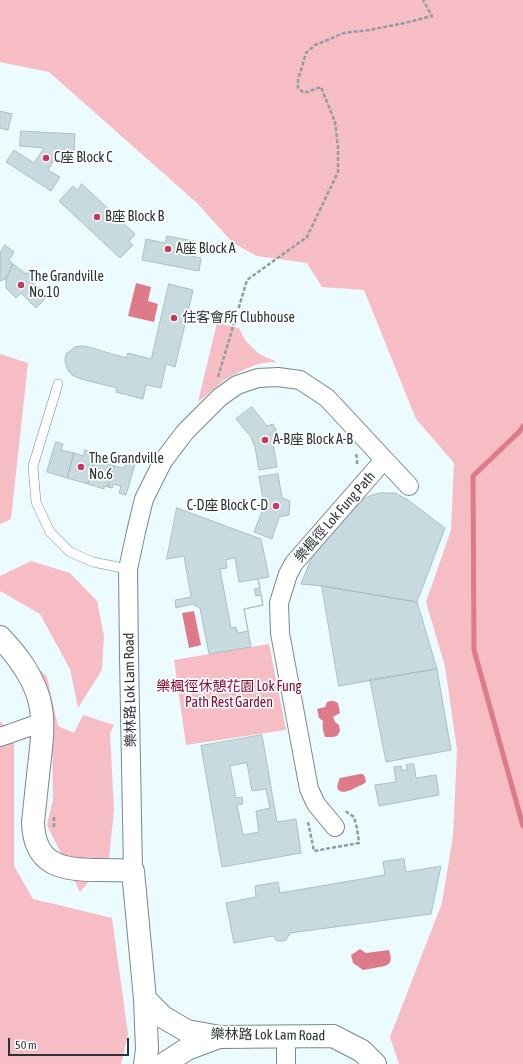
<!DOCTYPE html>
<html>
<head>
<meta charset="utf-8">
<style>
	body { margin:0 }
	#map { position:relative; width:523px; height:1064px; overflow:hidden; background:#ebfbff; font-family:"Asap Condensed",sans-serif }
	canvas { display:block }
	.scale { position:absolute; left:8px; top:1038px; width:121px; height:18px; box-sizing:border-box; border:2px solid #2b3335; border-top:0; padding-left:5px; font-size:12px; line-height:14px; white-space:nowrap; color:#2b3335; -webkit-text-stroke:3px #fff; paint-order:stroke }
</style>
</head>
<body>
<div id="map">
<canvas width="523" height="1064"></canvas>
<div class="scale">50 m</div>
</div>
<script>
const ctx = document.querySelector('canvas').getContext('2d');
ctx.lineJoin = 'round';
function paint(path, color) { ctx.fillStyle = color; ctx.fill(path, 'evenodd'); }
function strokePath(path, color, width, dash) { ctx.strokeStyle = color; ctx.lineWidth = width; ctx.lineCap = dash ? 'butt' : 'round'; ctx.setLineDash(dash || []); ctx.stroke(path); }
function drawText(font, color, halo, rows, align = 'center') {
  ctx.font = font + ' "Asap Condensed","Noto Sans TC",sans-serif'; ctx.lineWidth = 3.5; ctx.setLineDash([]); ctx.textBaseline = 'middle'; ctx.strokeStyle = halo; ctx.fillStyle = color; for (const [text, x, y, turn = 0] of rows) {
    ctx.save(); ctx.translate(x, y); ctx.rotate((+turn || 0) * Math.PI / 180); ctx.textAlign = isNaN(turn) ? turn : align; if (halo) ctx.strokeText(text, 0, 0); ctx.fillText(text, 0, 0); ctx.restore();
  }
}
const green = new Path2D(`
	M0 0H523V1064H399L390 1037 442 903 453 836 457 750 445 666 426 602 451 530 454 463 416 419 364 290 322 287 307 263 257 256 233 243 197 203 49 72 0 62Z
	M217 323 239 328 245 340 259 354 277 362 261 363 243 370 224 380 198 402Z
	M0 354 28 363 11 519 0 524Z
	M31 561 70 573 97 601 104 636 102 670 78 708 70 669 40 614 0 591V576Z
	M269 644 286 730 186 745 174 660Z
	M27 657 47 677 58 726 74 733 83 715 114 725 110 733 114 810 109 858 80 892 47 825 53 800 52 736Z
	M0 721 14 737V866L33 899 112 918 128 1034 121 1064H0Z`);
const water = new Path2D(`
	M136 283 151 287 148 301 158 304 154 322 128 316Z
	M194 611 201 645 189 648 182 613Z
	M330 701H334L338 703 340 713 333 717 335 722 339 725 340 731 337 736 333 737H325C323 731 322 727 323 721L319 718 317 709 325 707 327 702Z
	M360 774H363L365 777 366 782C363 785 360 785 357 787 356 787 352 790 351 790 338 795 334 789 340 778Z
	M360 949 366 953 389 950C391 957 393 963 385 966L363 970 353 963 351 955Z`);
const stream = new Path2D(`
	M523 426 520 431 473 476 474 650 523 826`);
const building = new Path2D(`
	M0 111 12 114 8 130 0 128Z
	M21 131 75 134 74 153 59 152 48 170 60 177 51 191 6 162 14 150 34 163 44 148 20 146Z
	M82 184 135 234 129 241 133 245 120 258 59 201 73 186 77 190Z
	M167 236 194 241 191 256 201 258 199 271 142 260 146 239 165 243Z
	M5 245 14 252 9 260 13 264 6 279 0 281V253Z
	M13 264 26 274 32 268 38 275 32 282 44 292 46 298 36 308 21 293 16 298 6 288V279Z
	M169 284 193 290 175 367 166 364 161 388 146 385 143 399 116 392 117 388 81 379 72 375 68 370 66 365 65 360 66 354 75 347 80 346H85L126 358 128 353 151 359Z
	M252 407 267 426 273 424 280 438 273 442 277 467 259 470 255 447 251 437 236 419Z
	M56 442 63 444 61 450 74 453 67 478 47 472Z
	M85 450 96 454 88 484 67 478 74 453 83 456Z
	M96 454 104 456 103 462 114 466 108 487 104 486V489L88 484Z
	M126 461 135 464 126 495 119 493 121 486 114 484 112 488 108 487 114 466 124 468Z
	M278 474 282 498 290 501 289 515 279 517 272 539 254 532 262 511 263 499 259 477Z
	M379 493H395L408 500 445 528 417 602 322 586 301 584 311 559 323 543 351 511 365 498Z
	M177 508 261 539 269 577 258 579 263 605 244 609 251 647 209 654 200 608 192 604 176 608 175 600 191 597 184 556 167 559Z
	M235 558 239 582 258 579 260 588 254 589 256 596 261 595 263 605 244 609 248 631 238 633 236 627 231 628 220 569 227 568 226 560Z
	M322 586 417 602 437 669 339 686Z
	M437 669 451 750 386 762 370 680Z
	M262 735 277 822 296 819 301 853 222 867 201 746Z
	M247 763 252 791 266 789 270 808 256 811 259 832 243 835 237 805 243 804 242 797 236 798 230 766Z
	M414 764 416 778 436 775 439 795 379 806 375 785 396 782 394 767 401 766 402 770H407L406 765Z
	M404 859 406 872 441 866 431 914 290 933 286 940 284 941H277L273 936 234 943 226 903 256 897 255 886 278 882 280 893 385 875 383 862Z`);
const path = new Path2D(`
	M218 377 247 280 307 237 338 172V147L335 122 321 87 304 93 298 88V80L306 53 315 45 344 33 369 30 405 23 432 16 423 0
	M356 454 357 458V465
	M54 817V828
	M308 822 314 851 359 843 357 828 354 817 344 810`);
const service = new Path2D(`
	M58 384 33 466 36 502 50 532 70 552 93 562 128 569`);
const minor = new Path2D(`
	M0 737 43 722
	M335 827 316 804 309 789 280 633 279 603 288 574 294 563 384 460
	M133 871 129 656 128 569 136 532 144 499 163 461 185 432 220 397 237 385 258 378 278 377 300 380 327 398 409 486
	M286 1064V1036`);
const tertiary = new Path2D(`
	M0 637C15 653 28 669 36 690 46 715 42 741 39 766 37 785 35 803 33 822 34 864 60 870 96 870 109 870 121 870 133 871L145 999 147 1049 145 1064
	M145 999 163 1017 187 1031 220 1037 333 1036 362 1051 375 1064
	M164 1064 187 1049 219 1037`);
const markers = [
	[46,158,4,"#c8385c"],
	[97,217,4,"#c8385c"],
	[168,249,4,"#c8385c"],
	[21,285,4,"#c8385c"],
	[174,318,4,"#c8385c"],
	[265,440,4,"#c8385c"],
	[81,467,4,"#c8385c"],
	[276,506,4,"#c8385c"]
];
const poiNames = [
	["C座 Block C",54,158],
	["B座 Block B",105,217],
	["A座 Block A",176,249],
	["The Grandville",29,277],
	["No.10",29,293],
	["住客會所 Clubhouse",182,318],
	["A-B座 Block A-B",273,440],
	["The Grandville",89,459],
	["No.6",89,475],
	["C-D座 Block C-D",268,506,"right"]
];
const streetNames = [
	["樂楓徑 Lok Fung Path",335,517,-49],
	["樂林路 Lok Lam Road",130,690,-91],
	["樂林路 Lok Lam Road",268,1035,1]
];
const parkNames = [
	["樂楓徑休憩花園 Lok Fung",229,687],
	["Path Rest Garden",229,703]
];
paint(green, '#f7bdc4');
paint(water, '#de7b8b');
strokePath(stream, '#de7b8b', 5);
paint(building, '#c7dadf');
strokePath(building, '#acbfc4', 1);
strokePath(service, '#76898d', 10);
strokePath(minor, '#76898d', 20);
strokePath(tertiary, '#76898d', 24);
strokePath(path, '#919da0', 2.5, [4, 2]);
strokePath(service, '#fff', 9);
strokePath(minor, '#fff', 18);
strokePath(tertiary, '#fff', 22);
for (const [x, y, r, color] of markers) { const dot = new Path2D(); dot.arc(x, y, r, 0, 2 * Math.PI); ctx.fillStyle = color; ctx.fill(dot); strokePath(dot, '#fff', 1.5); }
drawText('14px', '#2b3335', '#fff', poiNames, 'left');
drawText('14px', '#2b3335', '#fff', streetNames);
drawText('14px', '#870c34', '#fff', parkNames);
</script>
</body>
</html>
